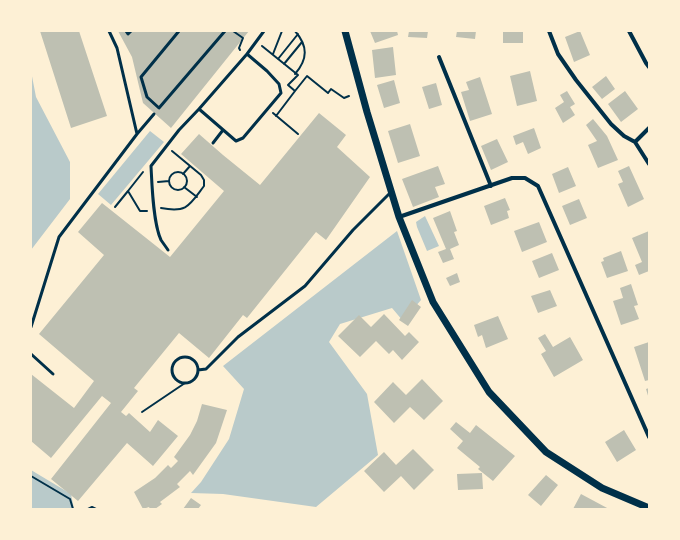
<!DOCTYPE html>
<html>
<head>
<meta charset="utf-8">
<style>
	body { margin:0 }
	#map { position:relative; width:680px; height:540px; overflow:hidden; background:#fdf0d5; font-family:Commissioner,sans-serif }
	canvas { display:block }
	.frame { position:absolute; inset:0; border:32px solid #fdf0d5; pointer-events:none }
</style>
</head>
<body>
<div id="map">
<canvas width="680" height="540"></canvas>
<div class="frame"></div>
</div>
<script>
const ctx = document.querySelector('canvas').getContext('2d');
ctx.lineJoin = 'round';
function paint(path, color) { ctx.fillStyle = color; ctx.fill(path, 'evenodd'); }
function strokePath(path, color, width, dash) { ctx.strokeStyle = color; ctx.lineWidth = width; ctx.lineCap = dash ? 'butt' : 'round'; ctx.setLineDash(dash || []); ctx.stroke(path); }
const green = new Path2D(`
	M31 71 36 97 70 162V199L31 250Z
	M150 131 164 142 111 205 98 194Z
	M425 216 439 246 427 251 417 227 416 222Z
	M397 231 421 300 403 321 392 308 340 324 329 342 367 394 378 455 316 507 223 494 191 493 201 482 229 439 244 389 223 366Z
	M31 470 71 494 74 509H31Z`);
const building = new Path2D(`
	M40 31H79L107 116 71 128Z
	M118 31H249L171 128 143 103 132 57Z
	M370 31H397L398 35 375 43Z
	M409 31H428L427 38 408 37Z
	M457 31H476L475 39 456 37Z
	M503 31H523V43H503Z
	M580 31 590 55 574 62 565 37Z
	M393 47 396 75 375 78 372 50Z
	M530 71 537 101 517 106 510 76Z
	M606 76 615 89 602 99 592 87Z
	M480 77 492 114 470 121 461 92 469 90 466 82Z
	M394 80 400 103 384 108 377 85Z
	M436 83 442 105 429 109 422 87Z
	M567 91 575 104 570 107 575 115 563 123 555 108 564 102 560 95Z
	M625 91 638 109 621 122 608 104Z
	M319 113 346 135 337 147 370 177 326 240 316 232 247 318 243 315 209 358 179 333 134 388 138 391 121 412 126 416 129 413 150 432 158 420 178 436 153 466 127 443 78 501 51 479 111 403 102 396 51 458 31 441V374L74 408 94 381 39 334 104 255 78 232 102 203 170 257 224 191 181 154 199 134 223 155 260 185Z
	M593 119 607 136 618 160 598 168 588 145 597 141 586 125Z
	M410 124 420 156 398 163 388 131Z
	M534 128 541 148 528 154 523 142 516 145 513 136Z
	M497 139 508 162 491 170 481 146Z
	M438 166 445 184 435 187 439 197 413 207 402 179Z
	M629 166 644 199 628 207 618 184 623 182 618 171Z
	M568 167 576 186 559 193 552 174Z
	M505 198 510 210 507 211 509 218 491 225 484 206Z
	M579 199 587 218 570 225 562 206Z
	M450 211 457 231 454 232 459 245 450 249 454 259 443 263 438 252 446 249 433 218Z
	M539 222 547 242 522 252 514 231Z
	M649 231V271L639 275 635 265 642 262 632 238Z
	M621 251 628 271 607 278 601 262 604 261 603 258Z
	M552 253 559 270 539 278 532 261Z
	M457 273 460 282 450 286 446 278Z
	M631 284 638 305 634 306 639 319 621 325 613 301 623 298 620 288Z
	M550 290 557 306 538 313 531 296Z
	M412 300 421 307 408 326 399 320Z
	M384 314 405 336 409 332 419 342 402 360 393 350 389 354 376 341 360 357 338 336 359 315 371 327Z
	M498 316 508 339 486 348 482 335 478 337 474 325Z
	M545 334 553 347 570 337 583 360 554 377 541 354 546 351 538 338Z
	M649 342V380L645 381 634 347Z
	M422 379 443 401 424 420 410 407 394 423 374 402 393 382 406 395Z
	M649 388V399L646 389Z
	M202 404 227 410 216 443 193 475 190 471 177 484 180 487 160 502 162 504 155 509H150L149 507 143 509 134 492 155 478 168 465 171 468 178 461 174 457 190 435 197 421Z
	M456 422 470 433 476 425 515 456 493 481 478 469 480 467 457 448 463 441 450 429Z
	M624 430 636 450 617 462 605 442Z
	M413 449 434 470 414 490 401 476 384 492 364 471 384 452 396 465Z
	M482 473 483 489 458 490 457 474Z
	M546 475 558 485 541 506 528 495Z
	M581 494 609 509H573Z
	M191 498 201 505 198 509H183Z`);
const path = new Path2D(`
	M233 31 243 38 239 48 240 50
	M295 31C308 46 308 59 295 74
	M262 46 298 75 288 85
	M273 54 282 31
	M278 59 298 34
	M284 64 302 42
	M288 85 295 91 307 76 328 93 331 89 344 98 349 96
	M273 113 298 134
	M276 116 295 91
	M143 172 128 191 140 211H147
	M169 181a9 9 0 1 1 18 0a9 9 0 1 1-18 0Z
	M183 174 190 166
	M158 182 169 181
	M184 187 197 197
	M115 207 128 191
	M161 208C187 213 189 206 204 186V180L201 175 172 151
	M142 412 185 383
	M31 476 70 499 73 509
	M88 509 92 507 96 509`);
const service = new Path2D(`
	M109 31 117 48 137 134
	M126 31 128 34 131 31
	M179 31 141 77 147 97 159 108 225 31
	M247 54 264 31
	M213 143 223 130
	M168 250C166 247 163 243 161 240 153 223 152 185 151 166L179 130 199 109 247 54 267 71 279 84 281 93 243 138 236 141 199 109
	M31 327 59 237 137 134 154 114
	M31 354 53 374
	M172 370a13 13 0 1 1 26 0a13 13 0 1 1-26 0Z
	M198 370 206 369 238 337 305 286 353 230 391 192`);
const minor = new Path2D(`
	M549 31 558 54 576 80 611 124 624 136 635 142 649 164
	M629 31 646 63 649 67
	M439 57 491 186
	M635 142 649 128
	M399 217 512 178H525L538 186 649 437`);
const tertiary = new Path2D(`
	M345 31 367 112 399 217 433 302 489 392 546 452 602 488 649 508`);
paint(green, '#b9caca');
paint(building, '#bec0b2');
strokePath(path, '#003049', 2);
strokePath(service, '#003049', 3);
strokePath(minor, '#003049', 4);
strokePath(tertiary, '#003049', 7);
</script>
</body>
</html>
